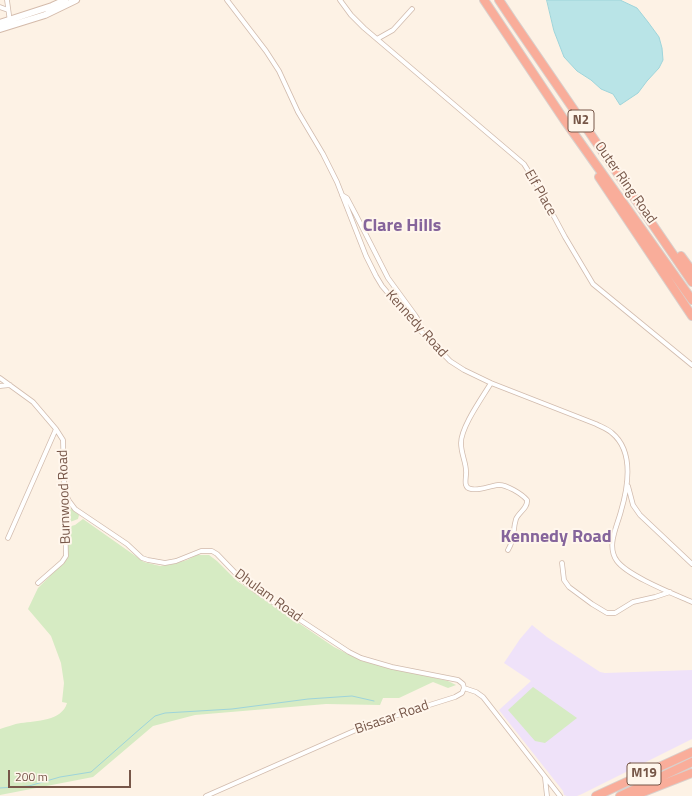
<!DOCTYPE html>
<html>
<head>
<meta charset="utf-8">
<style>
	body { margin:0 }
	#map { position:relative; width:692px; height:796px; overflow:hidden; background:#fdf2e5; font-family:"Titillium Web",sans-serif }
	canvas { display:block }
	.scale { position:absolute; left:8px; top:770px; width:123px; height:18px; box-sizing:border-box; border:2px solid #775749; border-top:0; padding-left:5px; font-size:12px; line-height:14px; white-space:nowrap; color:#775749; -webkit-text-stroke:3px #fff6ec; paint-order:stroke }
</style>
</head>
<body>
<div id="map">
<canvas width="692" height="796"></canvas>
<div class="scale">200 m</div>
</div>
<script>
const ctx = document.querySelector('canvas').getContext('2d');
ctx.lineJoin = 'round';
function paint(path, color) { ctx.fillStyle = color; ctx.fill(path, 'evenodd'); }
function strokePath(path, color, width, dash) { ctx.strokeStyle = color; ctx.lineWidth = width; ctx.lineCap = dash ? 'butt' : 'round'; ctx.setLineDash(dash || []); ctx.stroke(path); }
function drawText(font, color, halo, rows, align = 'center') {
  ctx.font = font + ' "Titillium Web",sans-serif'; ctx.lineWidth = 4; ctx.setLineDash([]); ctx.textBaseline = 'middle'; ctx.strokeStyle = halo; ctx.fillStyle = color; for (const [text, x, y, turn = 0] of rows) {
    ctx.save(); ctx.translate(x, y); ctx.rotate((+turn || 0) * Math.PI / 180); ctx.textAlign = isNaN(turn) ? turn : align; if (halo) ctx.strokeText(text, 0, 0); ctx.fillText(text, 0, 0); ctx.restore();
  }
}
const education = new Path2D(`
	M532 625 547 637 600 672 605 673 692 670V739L582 794 577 796H567L564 795 563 791 499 710 531 681 504 663 520 639Z`);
const green = new Path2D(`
	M67 504 79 515 78 519 70 522 68 521Z
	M83 519 144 562 160 566 173 564 187 560 197 555H209L217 561 237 581 334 647 362 661 448 681 456 685 448 688 433 682 399 698H383L380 705 326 704 195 715 153 726 93 777 0 795V729C7 727 14 724 21 723 36 721 62 721 67 703L62 702 64 683 61 663 51 636 28 609 38 588 65 561 67 556 68 527 75 525Z
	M533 687 577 718 545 743 535 741 508 710Z`);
const water = new Path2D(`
	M547 0H620L637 8 648 22 659 37 662 48 663 60 659 68 647 81 638 93 620 105 613 94 601 89 591 80 577 71 564 57 554 31Z`);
const stream = new Path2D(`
	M0 788 29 786 60 777 91 772 141 728 155 716 165 713 232 709 308 699 352 696 374 701`);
const street = new Path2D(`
	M7 0 10 22
	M227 0 266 51 279 71 298 112 323 154 337 182 366 256 376 276 382 286 414 324 450 361 464 370 491 383 596 424C602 427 608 429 612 433 634 451 628 487 621 511 617 527 606 546 617 561 628 576 674 594 692 602
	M340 0 351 15 364 28 524 164 537 185 565 237 593 284 692 365
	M0 7 8 10
	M377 39 393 30 412 9
	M342 195 347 198 356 215 388 278 415 315 417 318 414 324
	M0 378 33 402 56 429 63 440 66 556 62 562 38 583
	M491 383C482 398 461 427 461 443 461 454 466 462 466 471 467 476 462 488 471 489 480 491 489 486 498 485 506 484 522 494 527 500 528 508 519 512 516 519 512 532 516 536 508 550
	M0 386 10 385
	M628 486 633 505 640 515 692 564
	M65 493 69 501 75 509 127 544 142 558 148 560 165 563 176 561 201 551H212L217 554 242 580 256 591 349 652 361 658 392 667 458 680 463 684 464 688
	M8 538 56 429
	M562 563 564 580 569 587 592 604 607 613H615L633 602 655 597 670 592
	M464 688 476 692 483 697 560 796
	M545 778 547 796
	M206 796 372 723 455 697 462 693 464 688`);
const secondary = new Path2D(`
	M0 23 52 6 65 0
	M0 29 45 15 76 0`);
const highway = new Path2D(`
	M484 0 565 121 692 300
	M499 0 513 21 692 282
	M599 177 692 316
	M681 256 692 271
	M596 796 692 752
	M620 796 692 762
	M633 796 692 773`);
const shields = [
	[581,121,26],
	[644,774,34]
];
const shieldNames = [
	["N2",581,121],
	["M19",644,774]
];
const streetNames = [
	["Outer Ring Road",625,183,55],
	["Elf Place",540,193,60],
	["Kennedy Road",416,324,48],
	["Burnwood Road",65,497,-92],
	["Dhulam Road",268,596,36],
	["Bisasar Road",392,718,-19]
];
const districtNames = [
	["Clare Hills",402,227],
	["Kennedy Road",556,538]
];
paint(education, '#efe2f9');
paint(green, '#d6ebc3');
paint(water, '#b9e4e7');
strokePath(water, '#9ed4da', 1);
strokePath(stream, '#9ed4da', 1);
strokePath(street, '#d1bbad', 5.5);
strokePath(secondary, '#d4bbab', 8);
strokePath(highway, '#d9d0cc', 10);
strokePath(street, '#fff', 4);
strokePath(secondary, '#fff', 6);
strokePath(highway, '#f9ad9a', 8);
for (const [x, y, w] of shields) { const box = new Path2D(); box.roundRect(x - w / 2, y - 11, w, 22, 3); ctx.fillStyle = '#fff6ec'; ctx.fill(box); strokePath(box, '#775749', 1); }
drawText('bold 13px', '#775749', null, shieldNames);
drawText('14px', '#775749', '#fff6ec', streetNames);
drawText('bold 18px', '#85649b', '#fff6ec', districtNames);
</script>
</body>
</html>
